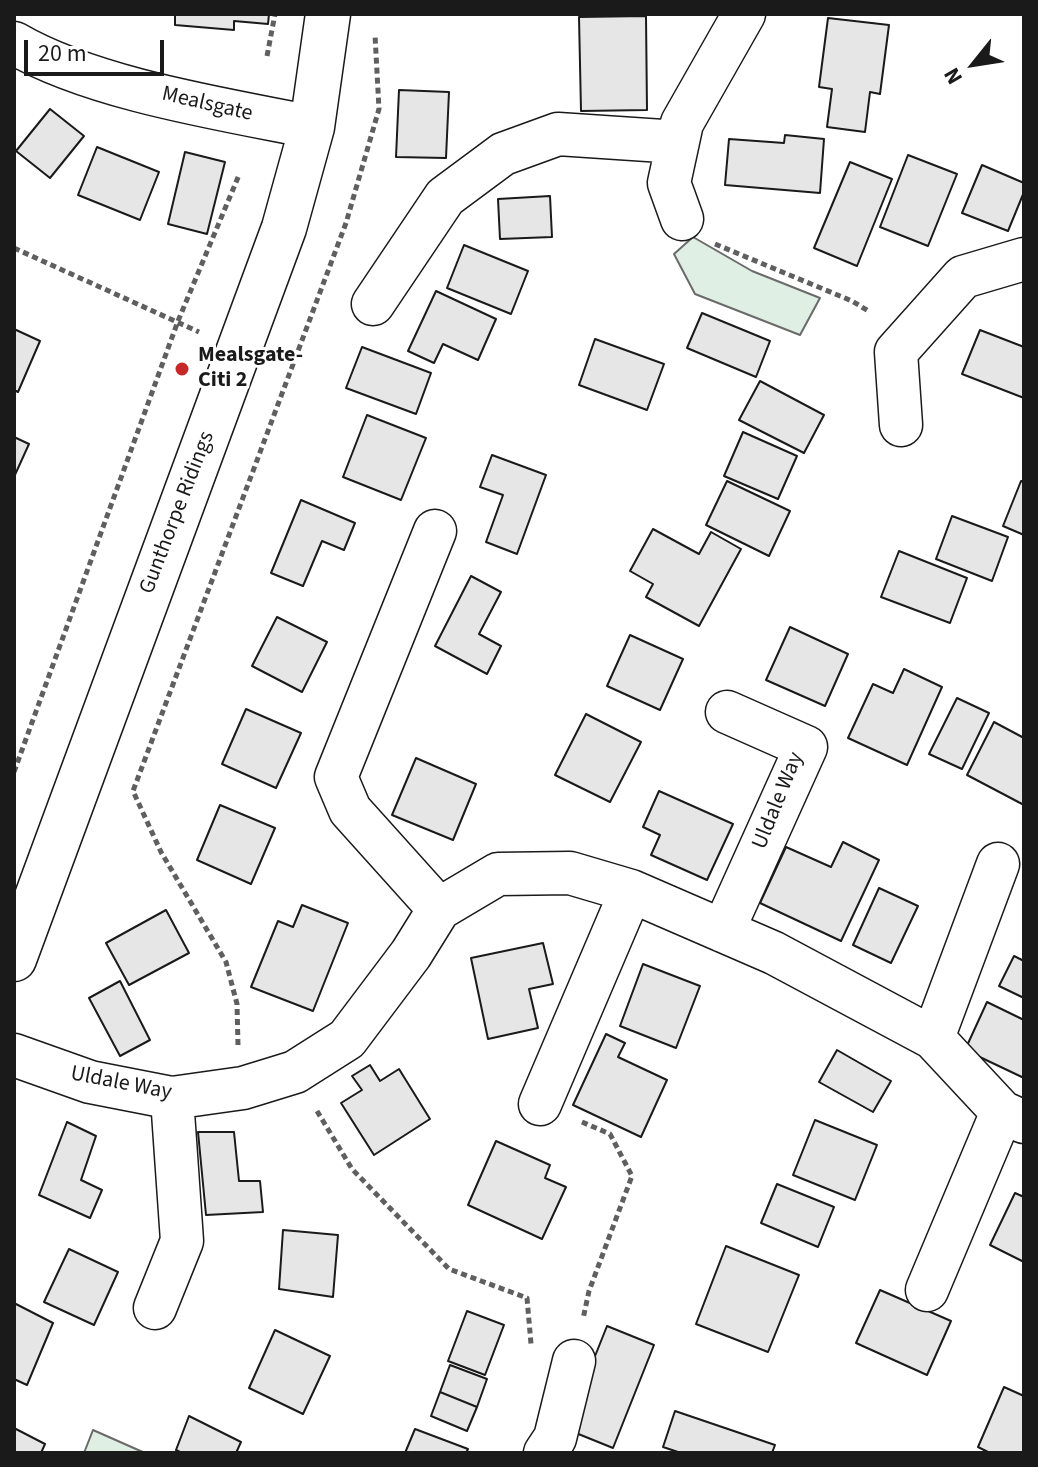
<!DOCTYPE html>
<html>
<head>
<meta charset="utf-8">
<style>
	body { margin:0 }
	#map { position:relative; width:1038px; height:1467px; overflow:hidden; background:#fff; font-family:"Source Sans 3",sans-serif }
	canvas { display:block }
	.frame { position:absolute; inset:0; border:16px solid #1a1a1a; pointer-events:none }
	.north { position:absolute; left:934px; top:24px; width:80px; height:80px; -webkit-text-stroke:6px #fff; paint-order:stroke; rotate:240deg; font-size:22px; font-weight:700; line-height:32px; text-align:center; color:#1a1a1a }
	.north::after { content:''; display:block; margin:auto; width:28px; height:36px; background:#1a1a1a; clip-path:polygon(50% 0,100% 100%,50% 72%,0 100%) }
	.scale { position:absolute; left:24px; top:40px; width:140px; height:36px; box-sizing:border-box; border:4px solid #1a1a1a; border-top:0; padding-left:10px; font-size:24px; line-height:28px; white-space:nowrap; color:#1a1a1a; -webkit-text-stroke:6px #fff; paint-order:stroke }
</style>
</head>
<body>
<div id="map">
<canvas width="1038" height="1467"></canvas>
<div class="frame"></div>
<div class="north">N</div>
<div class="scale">20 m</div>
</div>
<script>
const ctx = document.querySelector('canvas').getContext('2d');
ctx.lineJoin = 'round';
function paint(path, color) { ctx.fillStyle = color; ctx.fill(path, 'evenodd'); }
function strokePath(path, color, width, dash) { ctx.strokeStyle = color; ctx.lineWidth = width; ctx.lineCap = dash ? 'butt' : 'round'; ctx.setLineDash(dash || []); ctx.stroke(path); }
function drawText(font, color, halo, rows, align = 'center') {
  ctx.font = font + ' "Source Sans 3",sans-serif'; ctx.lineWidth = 6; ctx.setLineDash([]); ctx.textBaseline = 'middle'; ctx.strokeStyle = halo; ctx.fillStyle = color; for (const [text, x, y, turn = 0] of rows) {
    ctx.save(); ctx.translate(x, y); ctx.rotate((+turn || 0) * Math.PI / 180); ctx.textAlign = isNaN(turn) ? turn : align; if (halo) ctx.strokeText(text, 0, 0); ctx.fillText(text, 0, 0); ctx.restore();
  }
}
const green = new Path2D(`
	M693 237 752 271 820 298 800 335 695 294 674 254Z
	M93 1430 145 1453H84Z`);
const building = new Path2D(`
	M175 14H269L268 24 234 21V30L175 25Z
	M646 16 647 110 581 111 579 17Z
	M828 18 889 25 880 94 870 92 865 132 827 127 832 89 819 87Z
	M399 90 449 92 446 158 396 157Z
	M50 109 84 136 50 178 16 151Z
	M785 135 824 139 820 193 725 185 729 139 784 143Z
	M97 147 159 172 140 220 78 195Z
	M185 152 225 162 207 234 168 224Z
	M908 155 957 174 928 246 880 227Z
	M850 162 892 179 857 266 814 248Z
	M982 165 1024 183V192L1008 231 962 213Z
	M550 196 552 237 500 239 498 199Z
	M464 245 528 271 511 314 447 288Z
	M436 291 496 319 478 360 443 344 434 363 408 351Z
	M702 313 770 341 756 377 687 348Z
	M14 329 40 341 18 392 14 390Z
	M980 330 1024 347V398L962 374Z
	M595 339 664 364 647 410 579 385Z
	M362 347 431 373 416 414 346 388Z
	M760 381 824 415 804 453 739 420Z
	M367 415 426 438 401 500 343 477Z
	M743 432 797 456 778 499 724 476Z
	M14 437 29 444 14 477Z
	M492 455 546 475 517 554 486 542 503 495 480 487Z
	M727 481 790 511 769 556 706 525Z
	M1021 481 1024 482V535L1003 526Z
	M301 500 355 523 344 550 322 541 303 586 271 573Z
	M952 516 1008 537 992 581 936 559Z
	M653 529 699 554 711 532 741 549 699 626 646 597 653 584 630 571Z
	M899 551 967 578 950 623 881 597Z
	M471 576 501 592 479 634 501 646 487 674 435 646Z
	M277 617 327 642 302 692 252 666Z
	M790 627 848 654 825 706 766 680Z
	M630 635 683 659 660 710 607 686Z
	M904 669 942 687 907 765 848 738 873 684 893 693Z
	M957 698 989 713 962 769 929 754Z
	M246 709 301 733 276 788 222 764Z
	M586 714 641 742 610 802 555 775Z
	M994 722 1024 738V805L967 775Z
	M416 758 476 784 453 840 392 815Z
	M659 791 733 824 707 880 651 855 660 835 643 827Z
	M220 805 275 828 251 884 197 860Z
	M843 842 879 860 841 941 760 903 786 847 831 867Z
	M879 888 918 906 891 963 853 945Z
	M302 905 348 923 313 1011 251 987 278 921 293 927Z
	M166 910 189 953 129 985 106 943Z
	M543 943 553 984 529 989 538 1028 488 1039 471 958Z
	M1014 956 1024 961V998L999 986Z
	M643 964 700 986 676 1048 620 1026Z
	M120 981 150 1040 120 1056 89 998Z
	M987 1002 1024 1020V1078L965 1050Z
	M606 1034 625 1043 618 1057 667 1080 641 1137 573 1105Z
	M837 1050 891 1081 873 1112 819 1082Z
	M370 1065 380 1081 399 1069 430 1119 374 1155 341 1103 362 1090 352 1076Z
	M815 1120 877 1145 855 1200 793 1175Z
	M67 1122 96 1136 81 1180 102 1190 90 1218 39 1195Z
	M198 1132H234L239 1181H260L263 1212 206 1215Z
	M496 1141 550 1165 545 1178 566 1187 542 1239 468 1205Z
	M777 1184 834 1207 818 1247 761 1223Z
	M1015 1193 1024 1197V1262L990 1245Z
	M283 1230 338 1235 333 1297 279 1289Z
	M726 1246 799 1275 768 1352 696 1324Z
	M69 1249 118 1272 94 1325 44 1302Z
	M880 1290 951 1321 927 1375 856 1343Z
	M14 1303 53 1323 27 1385 14 1379Z
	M467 1311 504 1325 485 1375 448 1361Z
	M607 1326 654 1345 613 1448 566 1429Z
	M275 1330 330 1356 303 1414 249 1388Z
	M450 1365 487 1379 477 1407 440 1392Z
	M1004 1387 1024 1396V1453H990L978 1447Z
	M440 1392 477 1407 467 1431 431 1416Z
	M675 1411 775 1445 772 1453H681L663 1447Z
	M189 1416 241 1442 236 1453H182L176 1450Z
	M14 1428 45 1444 41 1453H14Z
	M415 1429 468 1449 466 1453H405Z`);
const path = new Path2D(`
	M267 56 275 14
	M715 244 852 301 870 312
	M14 248 199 332
	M14 772 178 321 239 175
	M238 1045 237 1004 226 962 161 852 133 791 346 223 379 109 375 35
	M317 1111 352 1169 449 1269 527 1298 531 1344
	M582 1122 610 1134 632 1176 589 1291 583 1319`);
const minor = new Path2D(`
	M14 43C93 89 222 109 312 127
	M682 219 669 183 682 123 744 14
	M373 304 445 197 503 154 558 134 678 142
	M901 425 896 352 963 277 1024 259
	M435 531 336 777 350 810 439 909
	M723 931 806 747 727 712
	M933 1038 998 864
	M14 1055 90 1082 172 1098 243 1088 295 1072 347 1039 411 954 439 909 498 874 570 873 631 891 774 953 933 1038 1002 1112 1024 1122
	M540 1104 631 891
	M927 1290 1002 1112
	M155 1308 182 1241 172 1098
	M545 1453 555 1438 574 1361`);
const tertiary = new Path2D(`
	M14 959 284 228 312 127 328 14`);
const markers = [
	[182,369,8,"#c62828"]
];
const streetNames = [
	["Mealsgate",207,105,13],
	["Gunthorpe Ridings",178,513,-69],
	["Uldale Way",779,801,-68],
	["Uldale Way",121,1084,11]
];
const poiNames = [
	["Mealsgate-",198,356],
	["Citi 2",198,381]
];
paint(green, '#e0efe3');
strokePath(green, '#6a6a6a', 2);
paint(building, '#e6e6e6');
strokePath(building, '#1a1a1a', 2);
strokePath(minor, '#1a1a1a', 45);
strokePath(tertiary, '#1a1a1a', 47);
strokePath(path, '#5f5f5f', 5, [6, 4]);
strokePath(minor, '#fff', 42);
strokePath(tertiary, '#fff', 44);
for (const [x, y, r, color] of markers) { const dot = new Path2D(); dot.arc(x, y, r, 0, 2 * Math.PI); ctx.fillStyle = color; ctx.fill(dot); strokePath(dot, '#fff', 3); }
drawText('22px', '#1a1a1a', '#fff', streetNames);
drawText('bold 22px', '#1a1a1a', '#fff', poiNames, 'left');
</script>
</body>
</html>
